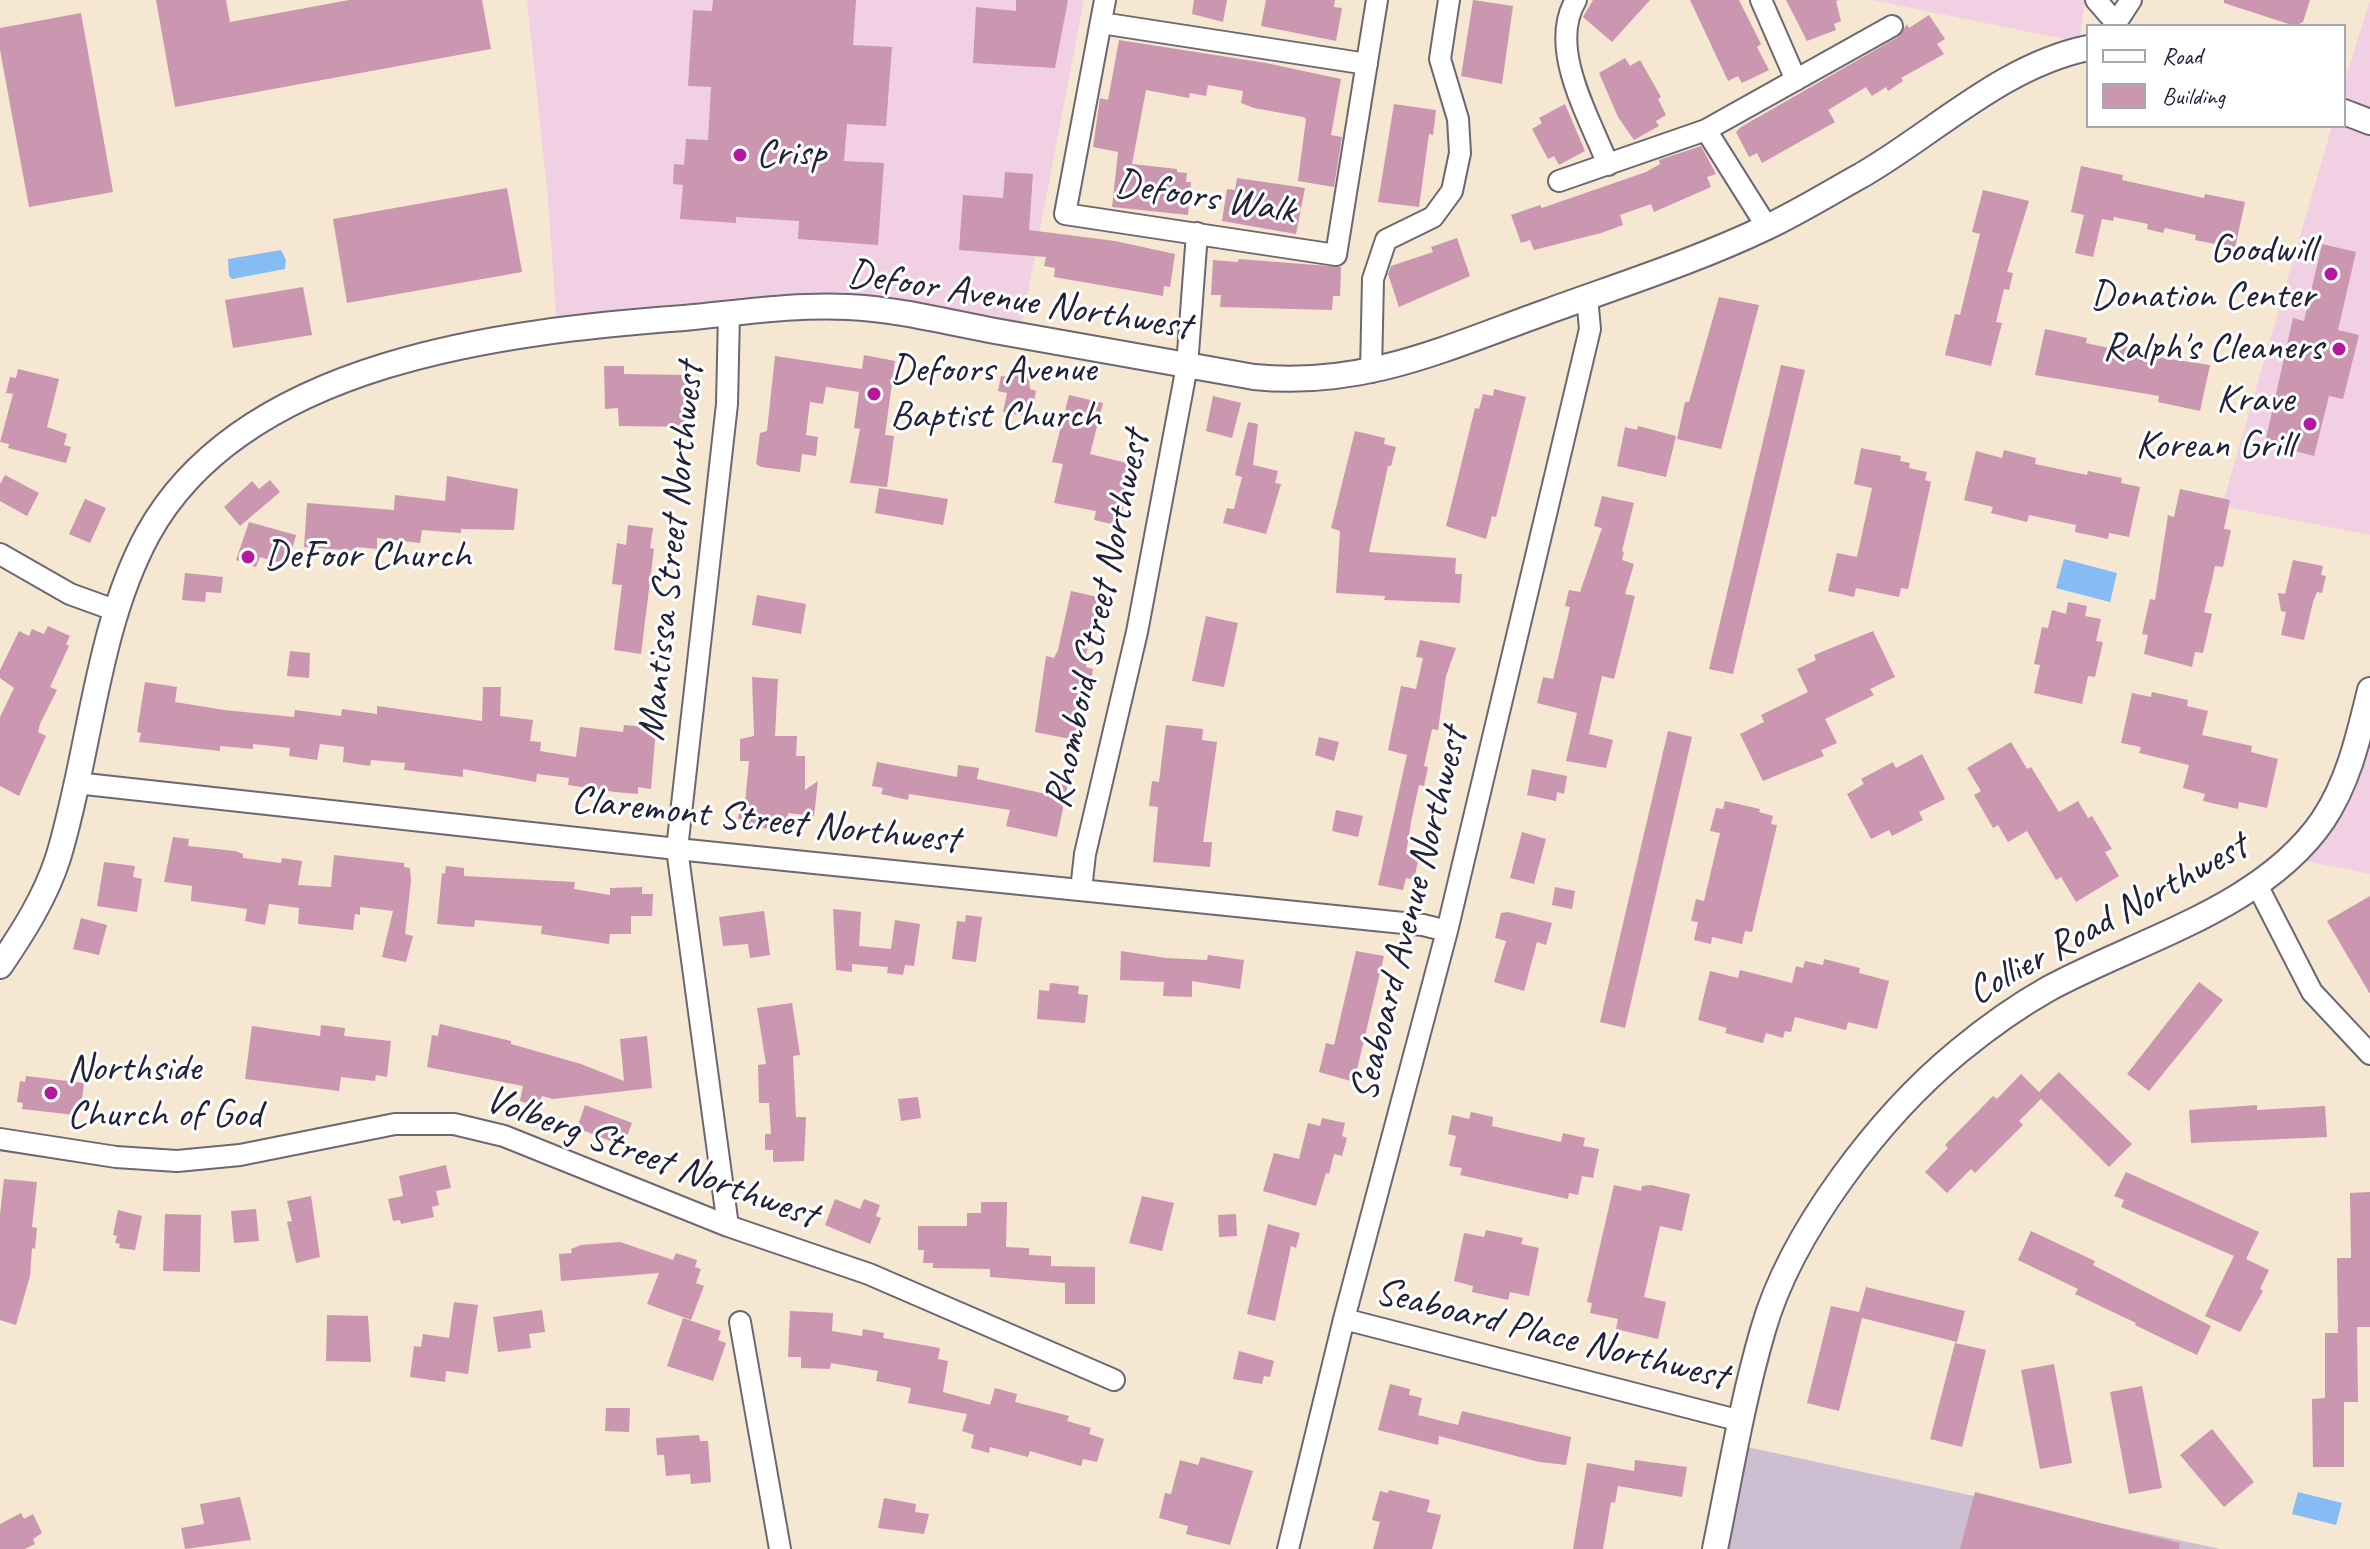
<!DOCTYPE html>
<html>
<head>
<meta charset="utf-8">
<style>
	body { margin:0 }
	#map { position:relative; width:2370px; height:1549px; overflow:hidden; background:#f6e7d2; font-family:Caveat,sans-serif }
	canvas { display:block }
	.legend { position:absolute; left:2086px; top:24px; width:260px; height:104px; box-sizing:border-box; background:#fff; border:2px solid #a7a7b1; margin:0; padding:10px 14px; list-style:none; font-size:24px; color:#22223b }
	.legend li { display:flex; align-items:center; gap:16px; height:40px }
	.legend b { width:40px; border:2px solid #a7a7b1 }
</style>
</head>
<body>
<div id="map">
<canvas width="2370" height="1549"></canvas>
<ul class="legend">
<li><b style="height:10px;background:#fff"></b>Road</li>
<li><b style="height:22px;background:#ca96b0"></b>Building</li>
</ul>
</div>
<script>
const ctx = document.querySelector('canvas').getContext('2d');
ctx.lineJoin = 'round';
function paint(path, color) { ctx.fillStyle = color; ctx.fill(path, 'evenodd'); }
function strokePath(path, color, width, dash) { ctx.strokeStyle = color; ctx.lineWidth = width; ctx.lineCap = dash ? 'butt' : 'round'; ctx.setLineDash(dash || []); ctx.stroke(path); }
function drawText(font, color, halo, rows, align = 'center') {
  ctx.font = font + ' Caveat,sans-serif'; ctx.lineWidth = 6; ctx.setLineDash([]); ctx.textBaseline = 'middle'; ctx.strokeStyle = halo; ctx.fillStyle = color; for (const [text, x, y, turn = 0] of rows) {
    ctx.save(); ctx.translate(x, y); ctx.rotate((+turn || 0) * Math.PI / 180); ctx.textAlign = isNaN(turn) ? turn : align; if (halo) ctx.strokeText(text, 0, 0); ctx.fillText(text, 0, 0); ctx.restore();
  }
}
const built = new Path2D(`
	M527 0H1084L1020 333 847 307 557 329 548 199Z
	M1872 0H2085L2079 42Z
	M2370 0V535L2222 506 2332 126H2344V83Z
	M2370 673V874L2306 861 2340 793Z`);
const industrial = new Path2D(`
	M1733 1444 2220 1549H1717Z`);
const water = new Path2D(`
	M281 250 286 260 285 269 232 279 229 276 228 259Z
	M2064 559 2117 573 2110 602 2056 588Z
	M2298 1492 2342 1503 2336 1525 2292 1514Z`);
const building = new Path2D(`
	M156 0H226L230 22 349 0H482L491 49 175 107Z
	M713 0H856L853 45 892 47 886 126 847 124 844 161 884 163 878 245 798 239 799 221 736 217V223L680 219 683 185 673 184 674 164 684 165 686 139 708 140 711 87 688 86 693 10 712 11Z
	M1016 0H1068L1055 68 973 63 976 7 1016 11Z
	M1194 0H1227L1223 22 1192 14Z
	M1266 0H1335L1334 7 1342 8 1336 41 1261 26Z
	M1473 0 1513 6 1502 84 1461 76Z
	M1593 0H1650L1612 42 1583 17Z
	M1690 0H1739L1761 44 1757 47 1769 70 1742 83 1738 76 1728 81Z
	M1786 0H1839L1836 1 1841 21 1834 24 1836 30 1807 41Z
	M2224 0H2310L2303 22 2295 26 2224 3Z
	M81 13 113 192 29 207 0 50V28Z
	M1929 15 1945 39 1937 44 1944 54 1901 78 1903 81 1888 91 1886 87 1872 96 1866 87 1828 110 1835 122 1762 163 1757 153 1749 157 1736 132 1741 127 1898 37 1907 24 1909 28Z
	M1119 40 1266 63 1341 79 1331 135 1342 137 1334 187 1298 181 1306 119 1303 117 1254 108 1241 103 1243 91 1208 85 1206 96 1190 93 1189 98 1146 90 1132 164 1177 169V172L1187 173 1186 182H1191L1188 215 1112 207 1118 152 1093 147 1100 98 1108 100Z
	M1625 58 1630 66 1640 60 1661 97 1658 99 1666 115 1656 121 1659 126 1634 140 1618 117 1599 73Z
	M1394 104 1436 110 1433 135 1429 134 1419 207 1378 202Z
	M1565 104 1585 151 1559 165 1554 156 1548 159 1532 129 1542 123 1539 118Z
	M1701 146 1716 174 1707 177 1711 187 1654 212 1651 204 1620 215 1623 225 1601 233 1534 250 1530 240 1521 243 1511 215 1540 205 1542 208 1646 172 1660 164 1659 160Z
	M2081 166 2123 175 2122 180 2204 198 2205 194 2245 202 2235 248 2195 240 2196 235 2165 228 2163 233 2147 229 2148 224 2114 217 2113 221 2102 219 2093 257 2075 253 2084 215 2071 212Z
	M1005 172 1033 174 1029 230 1115 241 1175 254 1170 287 1164 286 1163 296 1054 277 1055 268 1044 266 1046 257 959 250 963 195 1003 198Z
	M1237 178 1305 188 1296 234 1222 221 1227 189 1235 190Z
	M507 188 522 272 347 303 333 219Z
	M1983 190 2029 201 2007 272 2013 273 2009 290 2004 289 1996 322 2002 323 1991 366 1945 355 1955 314 1960 315 1980 234 1972 232Z
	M1457 238 1470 276 1399 307 1388 274 1391 266 1433 252 1431 247Z
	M2322 244 2356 252 2338 330 2359 335 2343 399 2329 396 2314 456 2265 443 2293 318 2304 321Z
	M1239 259 1341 267 1340 296H1333L1332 310 1220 307 1221 295H1211L1213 260 1238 262Z
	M303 287 312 335 233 348 225 300Z
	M1719 297 1759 305 1721 449 1677 439 1685 402H1689Z
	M2045 329 2087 338 2086 343 2118 350 2119 345 2137 349 2136 354 2210 365 2200 411 2158 402 2159 396 2035 375Z
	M864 355 895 361 885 435 894 436 887 487 850 483 860 429 854 428 859 392 826 387 823 404 810 402 806 435 818 437 816 456 802 454 800 472 761 467 756 464 760 433 767 431 775 356 862 369Z
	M1781 365 1805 370 1733 674 1709 669Z
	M604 366H624V374L692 375 695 427 619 426 618 408 605 409Z
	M1011 368 1028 372 1030 389 1036 391 1031 417 1003 412 1007 393 998 391 1001 376 1010 377Z
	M18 369 59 379 47 427 67 434 64 445 71 447 66 463 8 448 9 444 0 442 13 394 6 393 10 377 16 378Z
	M1494 389 1526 397 1496 517 1492 516 1486 539 1446 526 1475 408 1479 409 1483 394 1493 396Z
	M1069 395 1103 403 1090 454 1131 464 1120 526 1094 520 1096 511 1054 503 1063 464 1052 462Z
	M1213 396 1241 403 1232 438 1206 431Z
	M1248 422 1258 424 1253 465 1278 471 1275 483 1281 484 1266 534 1223 523 1227 508 1234 509 1242 477 1235 475Z
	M1638 426 1676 436 1666 477 1617 466 1625 427 1637 430Z
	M1355 431 1385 438 1384 444 1396 447 1391 466H1388L1369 552 1456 558 1455 574H1462L1460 603 1384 600 1385 596 1336 593 1340 531 1331 528Z
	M1861 448 1901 456 1900 461 1910 463 1909 468 1927 472 1925 480 1931 482 1908 589 1901 588 1899 597 1856 588 1854 597 1828 591 1837 553 1857 557 1872 488 1854 484Z
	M2004 450 2036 458 2035 464 2087 475 2088 471 2122 478 2121 483 2140 487 2129 537 2109 533 2108 539 2075 532 2076 525 2029 515 2027 522 1991 513 1993 507 1964 500 1976 451 2002 458Z
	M5 475 39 493 27 516 0 501V484Z
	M447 476 518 489 514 530 461 529V533L422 530 420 543 377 538V549L356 547V551L304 547 307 503 394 510 395 495 445 501Z
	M270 480 280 492 240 526 224 507 252 481 259 489Z
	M879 488 948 499 943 525 875 513Z
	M2180 489 2230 500 2224 529 2231 530 2223 567 2215 566 2212 580 2204 612 2212 614 2203 653 2195 652 2192 667 2144 654 2148 635 2142 634 2150 599 2155 600 2168 515 2174 517Z
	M1602 496 1634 503 1622 551 1624 552 1622 560 1634 564 1625 594 1635 596 1614 679 1602 676 1589 734 1613 740 1606 768 1566 761 1577 713 1537 703 1543 677 1553 679 1570 607 1565 606 1569 590 1580 592 1602 528 1594 526Z
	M85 499 106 508 90 543 69 534Z
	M249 522 296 535 288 565 260 557 256 567 236 560Z
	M628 525 653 528 650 548 654 549 641 654 614 650 622 585 612 584 617 543 626 545Z
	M2293 560 2323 566 2321 575 2326 576 2322 593 2317 592 2313 602 2304 640 2281 635 2286 612 2281 611 2278 593 2285 594Z
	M185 573 223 577 221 593 206 592 205 602 182 600Z
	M1071 591 1098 597 1086 655V667L1093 669 1090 686 1083 684 1077 718 1082 719 1079 736 1071 735 1070 739 1035 732 1046 656 1054 658 1058 650Z
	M757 595 806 604 801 634 752 625Z
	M2068 602 2087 606 2085 616 2101 619 2096 641 2103 642 2095 677 2088 676 2082 704 2034 693 2040 665 2034 664 2042 627 2048 628 2052 610 2066 614Z
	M1206 616 1238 623 1224 687 1192 681Z
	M48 626 70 636 66 644 69 646 50 687 57 690 40 724 38 732 46 736 19 796 0 786V717L14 688 0 678V670L19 631 29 636 32 629 44 634Z
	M1873 631 1895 677 1870 689 1874 695 1825 719 1837 743 1821 750 1824 756 1763 781 1740 734 1764 722 1761 715 1808 692 1797 669 1816 660 1814 655Z
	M1420 640 1456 648 1446 676 1438 730 1432 729 1424 766 1428 767 1424 786 1419 785 1411 822 1406 854 1419 857 1414 880 1406 878 1403 890 1378 885 1407 755 1388 750 1401 686 1416 689 1423 658 1416 657Z
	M290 651 310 653 309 678 287 676Z
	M752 677 778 679 775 736H797L796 756H805V790L818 781 814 816 788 813 786 831 745 826V819H738L740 803H745L749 761H740V739L754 736Z
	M145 682 177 687 175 702 224 710 294 717 295 710 341 716 342 709 377 714V706L482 721 483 687H501L500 716 533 720 530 741 541 742 540 751 576 757 580 727 623 732 624 725 656 728 651 789 638 787V794L615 792 568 785 569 778 537 774 536 782 463 769V777L404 770 405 763 371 760 370 766 343 762 344 747 320 744 317 760 289 756 290 748 253 744V749L220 746V751L139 742 141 733 137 732Z
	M2152 692 2188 700 2187 706 2208 711 2202 735 2252 746 2251 752 2278 759 2267 808 2239 802 2238 809 2203 801 2205 794 2183 788 2189 765 2139 753 2141 747 2121 743 2132 693 2151 697Z
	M1166 725 1203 729 1202 740 1217 742 1203 842H1212L1210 867 1153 862 1158 807 1149 806 1152 781 1159 782Z
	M1668 731 1692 737 1625 1028 1600 1022Z
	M1319 737 1339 742 1334 761 1315 755Z
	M2011 742 2027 769 2031 767 2059 812 2078 801 2088 818 2092 816 2112 849 2105 852 2119 876 2076 902 2061 877 2056 880 2027 831 2008 842 1998 825 1993 828 1974 795 1981 791 1967 768Z
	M1922 754 1945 799 1919 812 1923 820 1892 836 1889 830 1871 839 1847 794 1864 784 1861 779 1893 762 1896 768Z
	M877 762 957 777 958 765 979 768 977 779 1046 794 1049 780 1068 784 1057 837 1006 826 1010 810 909 794 908 800 881 794 883 788 872 786Z
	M1532 769 1567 776 1564 794 1557 792 1556 801 1527 795Z
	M1725 801 1760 809 1759 812 1773 816 1771 824 1777 825 1752 932 1745 931 1742 944 1712 937 1711 944 1694 940 1698 922 1691 921 1696 899 1704 901 1720 833 1710 831 1716 808 1723 809Z
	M1336 810 1363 816 1358 837 1332 831Z
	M1522 832 1546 839 1534 884 1510 878Z
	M173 837 189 839 188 846 235 851 243 854V858L281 863 282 858 302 861 298 885 331 887 334 855 404 863V867L410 868 411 881 405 934 413 936 406 962 382 957 393 911 360 907V915L355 914 353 930 298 924 299 908 269 904 265 925 245 921 247 909 191 901 192 886 164 882Z
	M104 862 135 866 133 877 142 879 137 912 97 906Z
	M446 866 464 868V876L575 882 574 889 610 895V888L642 887V894H653L652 916H631V934H610L609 944 541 934 542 926 475 920 474 927 437 924 442 873 445 874Z
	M1555 887 1575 891 1572 909 1552 905Z
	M2370 896V994L2327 921Z
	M833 909 861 912 859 946 891 949 895 920 920 924 914 966 905 965 903 975 887 973 888 967 852 964V972L836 970Z
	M764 911 770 955 750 958 748 944 723 946 719 917Z
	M1508 912 1552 923 1546 945 1537 942 1524 991 1494 982 1506 941 1495 938 1501 913Z
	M966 915 982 917 976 962 952 959 957 921 965 922Z
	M81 918 107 925 99 955 73 949Z
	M1121 951 1166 958 1207 960 1208 955 1244 960 1240 989 1192 981V997L1163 996 1164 982 1120 980Z
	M1356 951 1384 956 1354 1082 1319 1072 1326 1043 1334 1045Z
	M1824 959 1860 968 1859 973 1889 981 1877 1029 1848 1022 1846 1030 1795 1017 1791 1032 1785 1031 1783 1038 1766 1033 1763 1043 1725 1033 1727 1028 1698 1020 1710 971 1738 978 1740 970 1792 983 1796 966 1803 968 1805 961 1823 965Z
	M2199 982 2223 1000 2149 1091 2127 1074Z
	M1050 983 1079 986 1078 994 1088 995 1085 1023 1037 1019 1039 990 1049 991Z
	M792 1003 800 1055 793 1056 796 1117H806L804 1161 773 1162V1150H765V1134H771L769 1103H759L758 1065 766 1064 757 1008Z
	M440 1024 511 1041V1044L581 1064 624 1081 620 1039 647 1036 652 1088 553 1099 542 1096 539 1107 520 1101 523 1086 427 1067 432 1035 438 1036Z
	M321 1025 345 1028 344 1036 391 1041 387 1077 376 1075 375 1081 341 1077 339 1091 245 1079 252 1026 320 1036Z
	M2059 1072 2132 1144 2109 1167 2041 1099 2019 1121 2023 1125 1975 1173 1971 1169 1947 1193 1925 1172 1948 1148 1945 1145 1993 1096 1997 1099 2021 1074 2039 1092Z
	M26 1076 84 1083 81 1109 76 1108 75 1115 22 1109 23 1103 17 1102 20 1081 25 1082Z
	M918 1097 921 1118 901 1121 898 1099Z
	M585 1105 632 1123 623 1146 577 1128Z
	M2257 1105V1110L2325 1106 2327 1137 2191 1143 2189 1110Z
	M1471 1112 1493 1117 1492 1126 1561 1142 1563 1133 1585 1138 1583 1146 1599 1149 1593 1178 1582 1176 1578 1195 1569 1193 1568 1199 1460 1175 1462 1168 1449 1166 1456 1136 1448 1134 1452 1115 1469 1119Z
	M1322 1118 1345 1123 1342 1136 1347 1138 1342 1156 1334 1154 1329 1174 1326 1173 1316 1206 1263 1191 1274 1153 1299 1159 1308 1123 1320 1126Z
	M446 1165 451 1188 436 1191 439 1205 432 1207 434 1217 401 1224 400 1220 393 1221 388 1199 403 1196 399 1176Z
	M2126 1172 2259 1232 2246 1259 2269 1270 2260 1289 2263 1291 2240 1332 2205 1316 2234 1256 2121 1207 2124 1200 2114 1196Z
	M4 1179 37 1182 32 1227 37 1228 35 1249 32 1248 30 1276 16 1325 0 1320V1215Z
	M1614 1185 1641 1191 1642 1186 1651 1185 1690 1194 1682 1231 1660 1226 1644 1297 1666 1302 1658 1339 1616 1329 1618 1319 1590 1313 1592 1303 1587 1302Z
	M2370 1192V1327H2357L2358 1402H2344V1467H2313L2312 1399 2325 1398V1333H2338L2337 1258H2351L2350 1193Z
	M311 1196 320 1257 296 1263 287 1222 292 1221 287 1201Z
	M1142 1196 1174 1203 1162 1251 1129 1243Z
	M835 1199 860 1209 864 1199 880 1205 876 1216 881 1218 870 1244 825 1225Z
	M981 1202H1007L1006 1247 1029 1248V1255L1051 1256V1266L1095 1267V1304H1065V1283L990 1277V1269L933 1268V1263H923L924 1250H918V1226H967V1213H981Z
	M256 1209 259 1241 234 1243 231 1211Z
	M118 1210 142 1216 135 1250 119 1248 120 1244 115 1243 117 1236 113 1235Z
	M165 1214 201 1215 200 1272 163 1271Z
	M1236 1214 1237 1236 1219 1237 1218 1215Z
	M1268 1224 1300 1233 1296 1248 1291 1246 1275 1321 1247 1314Z
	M1486 1230 1523 1238 1521 1244 1539 1248 1529 1296 1510 1292 1508 1300 1472 1292 1473 1286 1454 1281 1464 1233 1484 1237Z
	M2031 1231 2095 1261 2093 1265 2211 1326 2197 1355 2135 1325 2136 1323 2075 1294 2078 1289 2018 1260Z
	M620 1242 673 1260 676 1253 697 1260 695 1267 701 1269 696 1283 704 1286 691 1320 647 1304 659 1273 561 1281 559 1254 572 1253 571 1249 581 1245Z
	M1866 1287 1965 1311 1957 1342 1862 1318 1839 1411 1807 1403 1831 1306 1859 1312Z
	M454 1302 478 1305 468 1374 446 1371 445 1382 410 1377 414 1346 421 1347 423 1334 449 1338Z
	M542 1310 545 1332 529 1334 531 1348 498 1352 493 1317Z
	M790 1311 833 1313 832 1331 862 1336 863 1329 884 1333 883 1338 940 1348 938 1359 948 1361 943 1392 990 1405 995 1388 1017 1394 1015 1402 1069 1416 1067 1421 1091 1428 1089 1434 1104 1439 1097 1462 1083 1459 1081 1466 1030 1451 1028 1457 990 1447 989 1453 971 1448 974 1435 962 1431 967 1414 908 1403 911 1388 876 1381 878 1371 831 1363 830 1369 801 1368V1357H788Z
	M327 1315 368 1316 371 1362 326 1361Z
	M683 1318 721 1331 718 1340 726 1343 713 1381 667 1366Z
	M1955 1343 1986 1350 1962 1447 1930 1439Z
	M1239 1351 1274 1361 1270 1377 1264 1376 1262 1384 1233 1379Z
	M2054 1364 2072 1463 2040 1469 2021 1370Z
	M1390 1384 1410 1389 1409 1395 1422 1398 1418 1415 1458 1425 1462 1411 1571 1437 1566 1465 1539 1462 1439 1436 1438 1445 1378 1430Z
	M2142 1386 2162 1488 2129 1494 2110 1392Z
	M606 1408H630L629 1432 605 1431Z
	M2212 1429 2254 1482 2224 1507 2180 1455Z
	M699 1435 700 1441H708L711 1482 691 1484 690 1474 666 1476 664 1455H657L656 1438Z
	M1201 1457 1253 1471 1230 1545 1186 1534 1188 1526 1159 1518 1165 1493 1171 1494 1180 1460 1198 1465Z
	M1635 1460 1687 1467 1682 1497 1618 1486 1615 1503 1611 1502 1603 1549H1573L1587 1463 1634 1471Z
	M1389 1490 1430 1500 1427 1512 1441 1515 1432 1549H1373L1380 1522 1372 1520 1380 1491 1388 1493Z
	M1975 1492 2180 1543 2179 1549H1960Z
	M240 1497 251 1540 185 1549 181 1528 204 1524 200 1504Z
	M884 1498 916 1504 915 1512 929 1514 924 1534 878 1528Z
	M21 1513 24 1519 33 1514 42 1533 33 1539 35 1544 25 1549H0V1524Z`);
const minor = new Path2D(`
	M1105 0 1065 214 1336 255 1377 0
	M1576 0C1547 48 1590 118 1608 165
	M1761 0 1796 80
	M2096 0 2116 23
	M1101 23 1367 64
	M2116 23 2131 0
	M1706 130 1767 227
	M1559 181 1706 130 1892 26
	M1371 372 1373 279 1386 240 1433 217 1452 191 1460 153 1458 119 1440 59 1449 0
	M0 554 70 594 117 611
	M76 783 677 849 1423 925 1447 931
	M2257 885 2312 992 2370 1054
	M1081 890 1085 854 1137 632 1187 366 1197 233
	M0 1139 116 1157 177 1161 240 1155 395 1124H454L504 1136 728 1226 869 1274 1114 1380
	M728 1226 677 849 727 404 729 314
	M1344 1319 1741 1421
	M740 1322 780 1549
	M1288 1549 1344 1319 1447 931 1590 329 1587 297`);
const tertiary = new Path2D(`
	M2344 112 2370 122
	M0 966C23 932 45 898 58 858 90 754 96 629 148 534 244 360 508 331 684 318 738 313 795 304 848 307 897 309 947 322 995 331 1081 346 1167 362 1254 377 1363 388 1446 348 1546 312 1620 285 1696 261 1767 227 1799 212 1831 192 1862 175 1936 132 2002 66 2088 48
	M1715 1549C1730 1476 1742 1402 1763 1330 1791 1232 1880 1116 1959 1051 1987 1028 2016 1007 2048 989 2138 940 2263 908 2323 820 2349 781 2359 735 2370 690`);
const markers = [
	[740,155,8,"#b5179e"],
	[2331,274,8,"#b5179e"],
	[2339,349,8,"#b5179e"],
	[874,394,8,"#b5179e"],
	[2310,424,8,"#b5179e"],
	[248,557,8,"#b5179e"],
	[51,1093,8,"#b5179e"]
];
const poiNames = [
	["Crisp",756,155],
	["Goodwill",2315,251,"right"],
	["Donation Center",2315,297,"right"],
	["Ralph's Cleaners",2323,349,"right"],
	["Defoors Avenue",890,371],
	["Baptist Church",890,417],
	["Krave",2294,401,"right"],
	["Korean Grill",2294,447,"right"],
	["DeFoor Church",264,557],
	["Northside",67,1070],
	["Church of God",67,1116]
];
const streetNames = [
	["Defoors Walk",1205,198,9],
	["Defoor Avenue Northwest",1019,301,9],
	["Mantissa Street Northwest",672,552,-84],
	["Rhomboid Street Northwest",1098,620,-78],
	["Claremont Street Northwest",765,821,6],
	["Seaboard Avenue Northwest",1410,915,-76],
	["Collier Road Northwest",2108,920,-29],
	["Volberg Street Northwest",651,1158,20],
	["Seaboard Place Northwest",1551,1335,14]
];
paint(built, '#f1d0e3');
paint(industrial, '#cebed1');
paint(water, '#85bcf5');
paint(building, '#ca96b0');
strokePath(minor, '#6c6770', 24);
strokePath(tertiary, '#6c6770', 28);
strokePath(minor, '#fff', 20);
strokePath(tertiary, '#fff', 24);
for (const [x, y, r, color] of markers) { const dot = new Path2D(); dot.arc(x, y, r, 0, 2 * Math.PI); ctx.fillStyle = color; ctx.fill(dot); strokePath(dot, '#fff', 3); }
drawText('40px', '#22223b', '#fff', poiNames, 'left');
drawText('40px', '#22223b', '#fff', streetNames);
</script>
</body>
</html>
